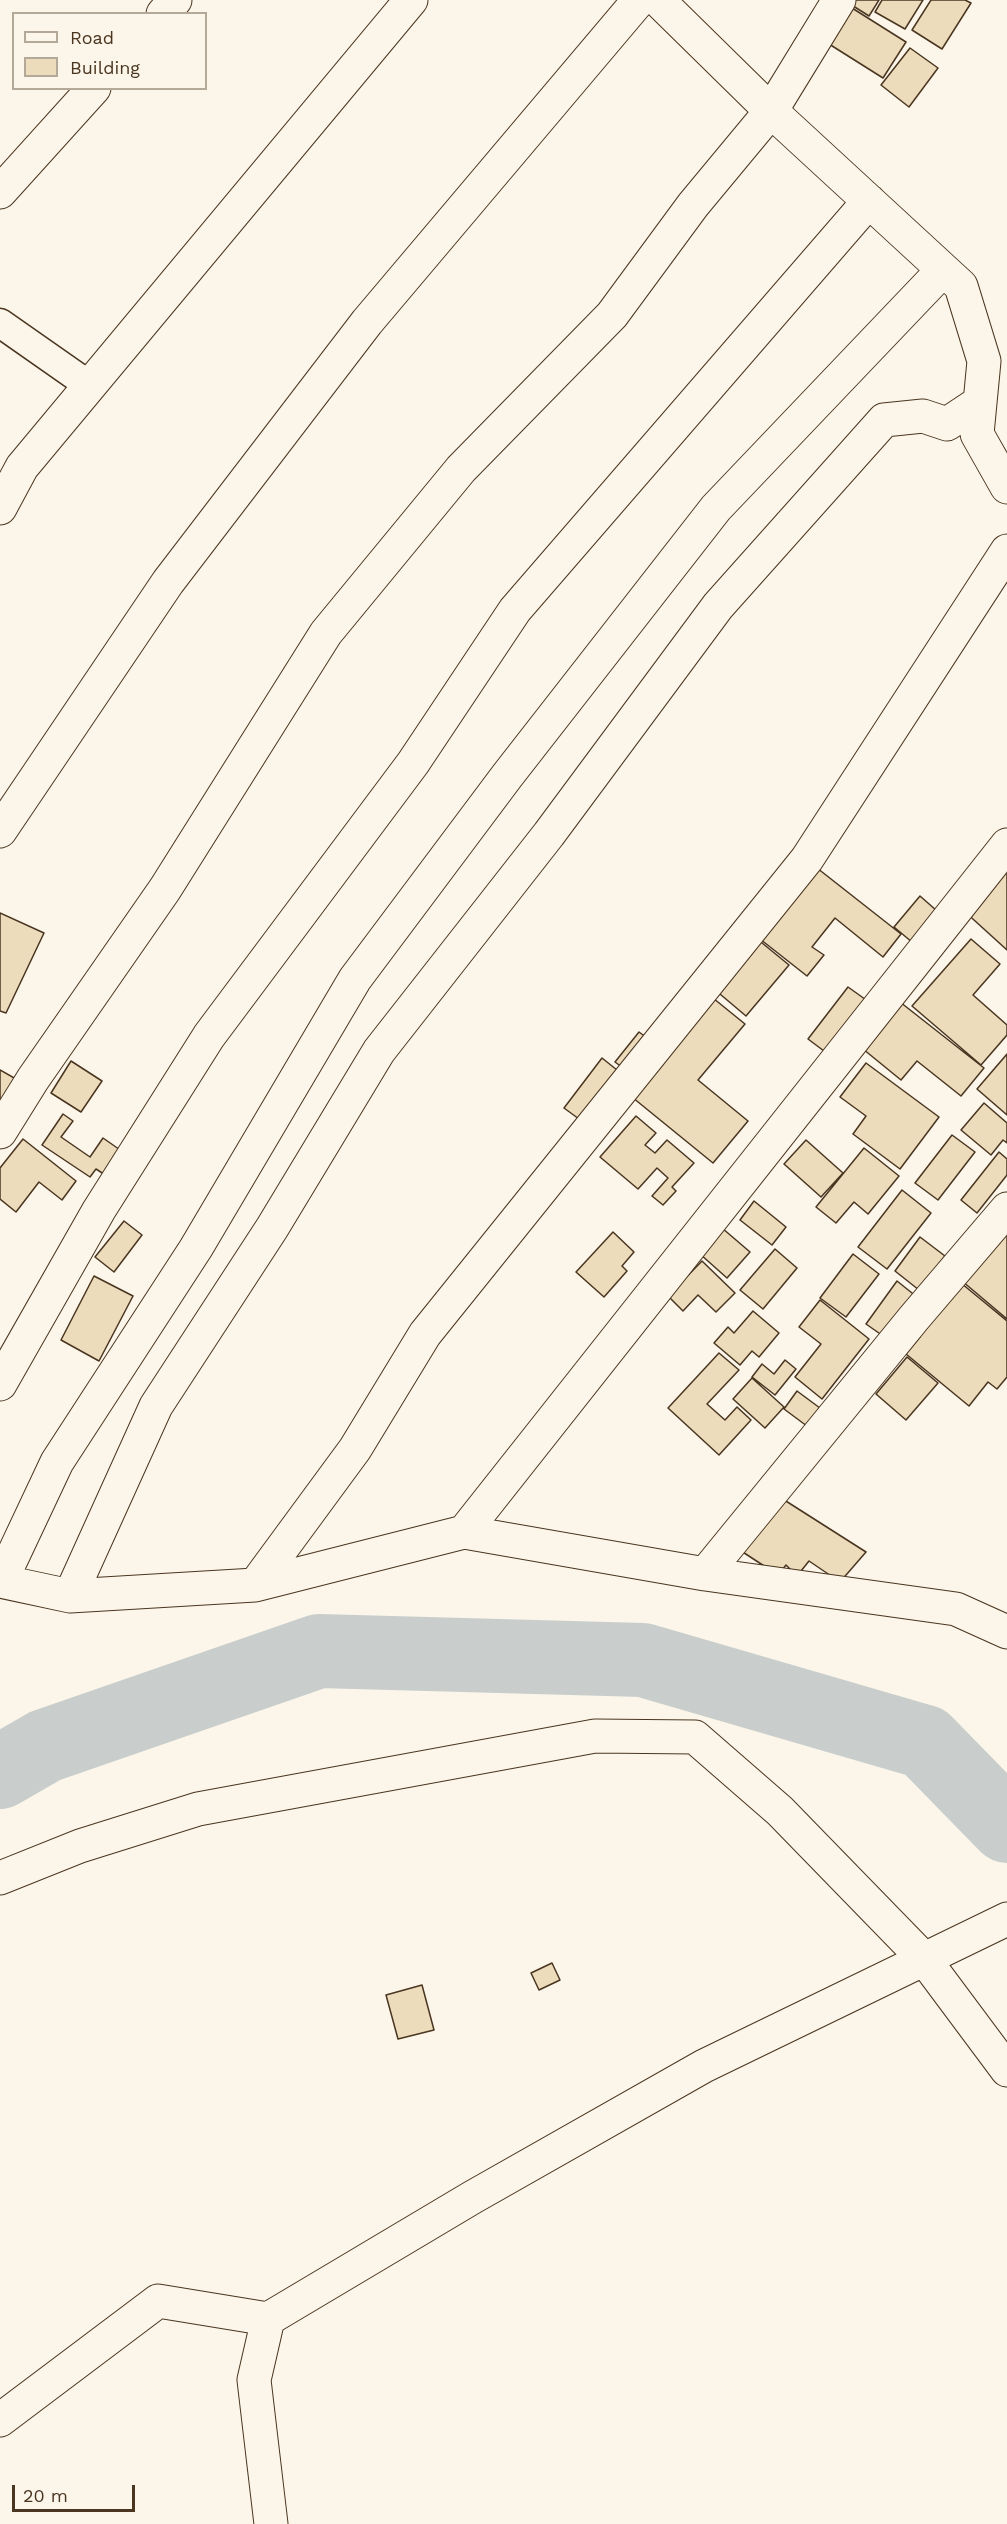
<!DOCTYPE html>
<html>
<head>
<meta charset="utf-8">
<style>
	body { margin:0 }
	#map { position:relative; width:1007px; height:2524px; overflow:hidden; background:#fbf6e9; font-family:"Work Sans",sans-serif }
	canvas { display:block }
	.legend { position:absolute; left:12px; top:12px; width:195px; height:78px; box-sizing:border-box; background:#fbf6e9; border:2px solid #b4a999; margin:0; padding:8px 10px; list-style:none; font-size:18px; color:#4a3520 }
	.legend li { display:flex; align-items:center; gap:12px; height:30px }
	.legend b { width:30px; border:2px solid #b4a999 }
	.scale { position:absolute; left:12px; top:2485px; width:123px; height:27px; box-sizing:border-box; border:3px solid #4a3520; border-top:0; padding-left:8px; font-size:18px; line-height:21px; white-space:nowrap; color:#4a3520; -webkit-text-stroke:4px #fbf6e9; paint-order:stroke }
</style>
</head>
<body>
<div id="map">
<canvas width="1007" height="2524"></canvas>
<ul class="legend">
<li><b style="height:8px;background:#fbf6e9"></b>Road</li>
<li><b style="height:16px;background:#ecdcbc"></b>Building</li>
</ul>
<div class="scale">20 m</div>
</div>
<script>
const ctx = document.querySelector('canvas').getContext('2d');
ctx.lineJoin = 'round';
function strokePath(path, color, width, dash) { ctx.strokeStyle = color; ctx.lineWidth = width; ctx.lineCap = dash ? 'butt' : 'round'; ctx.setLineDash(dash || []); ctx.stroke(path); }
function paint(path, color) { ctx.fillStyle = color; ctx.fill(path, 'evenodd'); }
const river = new Path2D(`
	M0 1772 45 1746 319 1651 643 1660 925 1742 1007 1826`);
const building = new Path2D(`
	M853 0H879L869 16 850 4Z
	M882 0H923L905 29 875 12Z
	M931 0H965L971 3 942 49 912 30Z
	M852 8 906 42 883 78 829 44Z
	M910 48 938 68 909 107 881 85Z
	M1007 862V950L963 910Z
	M817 868 901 934 883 957 835 918 812 947 824 955 807 976 760 939Z
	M920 896 945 918 919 948 894 927Z
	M0 913 44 933 6 1013 0 1011Z
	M756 938 789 965 746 1016 714 989Z
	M971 939 1000 964 973 995 1007 1025V1035L981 1065 912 1006Z
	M848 987 869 1002 828 1054 808 1039Z
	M708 994 745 1024 698 1080 748 1121 713 1163 627 1093Z
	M900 1002 984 1068 961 1096 917 1061 901 1080 863 1049Z
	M639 1032 654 1043 630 1073 615 1062Z
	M1007 1054V1115L977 1089Z
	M602 1058 617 1070 579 1119 564 1108Z
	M71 1061 102 1081 81 1112 51 1093Z
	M866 1063 939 1117 900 1169 853 1134 866 1116 840 1097Z
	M0 1070 23 1083 0 1121Z
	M984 1103 1007 1123V1143L1003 1140 991 1155 961 1130Z
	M63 1114 73 1121 61 1137 90 1157 103 1138 126 1154 110 1178 96 1169 90 1177 42 1145Z
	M636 1116 656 1133 645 1145 655 1153 667 1140 694 1163 672 1187 676 1191 663 1205 652 1196 668 1178 657 1168 638 1189 600 1157Z
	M952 1135 975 1152 938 1200 915 1183Z
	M23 1139 76 1181 62 1200 39 1182 16 1212 0 1199V1168Z
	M806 1140 843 1173 821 1197 784 1164Z
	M864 1148 899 1176 868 1214 854 1202 836 1223 816 1207Z
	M999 1152 1007 1159V1175L977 1213 961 1200Z
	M902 1190 931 1213 887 1269 858 1247Z
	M754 1201 786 1227 772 1245 740 1220Z
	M124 1221 142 1235 114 1272 95 1257Z
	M722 1228 750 1252 727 1278 700 1254Z
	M1007 1228V1319L962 1281Z
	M613 1232 634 1252 622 1266 627 1271 604 1297 576 1272Z
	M920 1237 945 1256 919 1290 895 1271Z
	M775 1249 797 1268 763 1309 740 1290Z
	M853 1254 879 1274 846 1317 820 1298Z
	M702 1261 735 1293 716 1312 698 1295 683 1311 668 1296Z
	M94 1276 133 1296 99 1361 61 1340Z
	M897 1281 917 1297 886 1338 866 1324Z
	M961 1283 1007 1321V1377L997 1389 988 1382 969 1406 906 1354 920 1337 911 1330Z
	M820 1300 869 1339 822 1399 795 1377 821 1344 799 1327Z
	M753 1311 779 1333 759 1357 752 1351 740 1365 714 1343 728 1327 734 1333Z
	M719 1353 739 1370 707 1404 725 1420 737 1407 751 1420 719 1455 668 1408Z
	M907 1357 938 1383 906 1420 876 1394Z
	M785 1360 796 1369 775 1395 752 1377 762 1364 774 1374Z
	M752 1378 784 1407 765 1428 733 1399Z
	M797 1391 828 1414 815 1432 784 1409Z
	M778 1496 866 1552 840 1582 809 1561 797 1576 786 1565 778 1575 735 1547Z
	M552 1963 560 1980 539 1990 531 1973Z
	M422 1985 434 2030 398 2039 386 1995Z`);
const pedestrian = new Path2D(`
	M0 323 90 386`);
const minor = new Path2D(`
	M658 0 771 111 961 286 984 361 977 434 1007 487
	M163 14 175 0
	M0 192 94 88
	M0 508 22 467 411 0
	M0 831 168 582 367 322 639 0
	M0 1132 33 1079 165 889 326 633 461 469 612 315 693 205 771 111 839 0
	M0 1384 99 1210 209 1036 413 763 515 610 869 201
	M464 1532 1007 845
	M705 1574 914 1318 1007 1209
	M0 1581 70 1596 255 1585 464 1532 705 1574 956 1609 1007 1632
	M1 1581 57 1462 196 1248 355 979 507 776 716 508 943 270
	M255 1585 355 1449 425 1334 807 859 1007 551
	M70 1596 156 1406 272 1228 379 1051 549 834 718 606 884 420 923 416 947 424 980 402
	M0 1878 80 1846 198 1809 595 1736 695 1737 780 1811 925 1960 1007 2070
	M268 2319 254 2380 271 2524
	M0 2420 158 2301 268 2319 473 2197 704 2066 1007 1919`);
strokePath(river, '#c9cecd', 74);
paint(building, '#ecdcbc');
strokePath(building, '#4a3520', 1.5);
strokePath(pedestrian, '#4a3520', 31);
strokePath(minor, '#4a3520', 35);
strokePath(pedestrian, '#fbf6e9', 28);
strokePath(minor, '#fbf6e9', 33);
</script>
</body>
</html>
